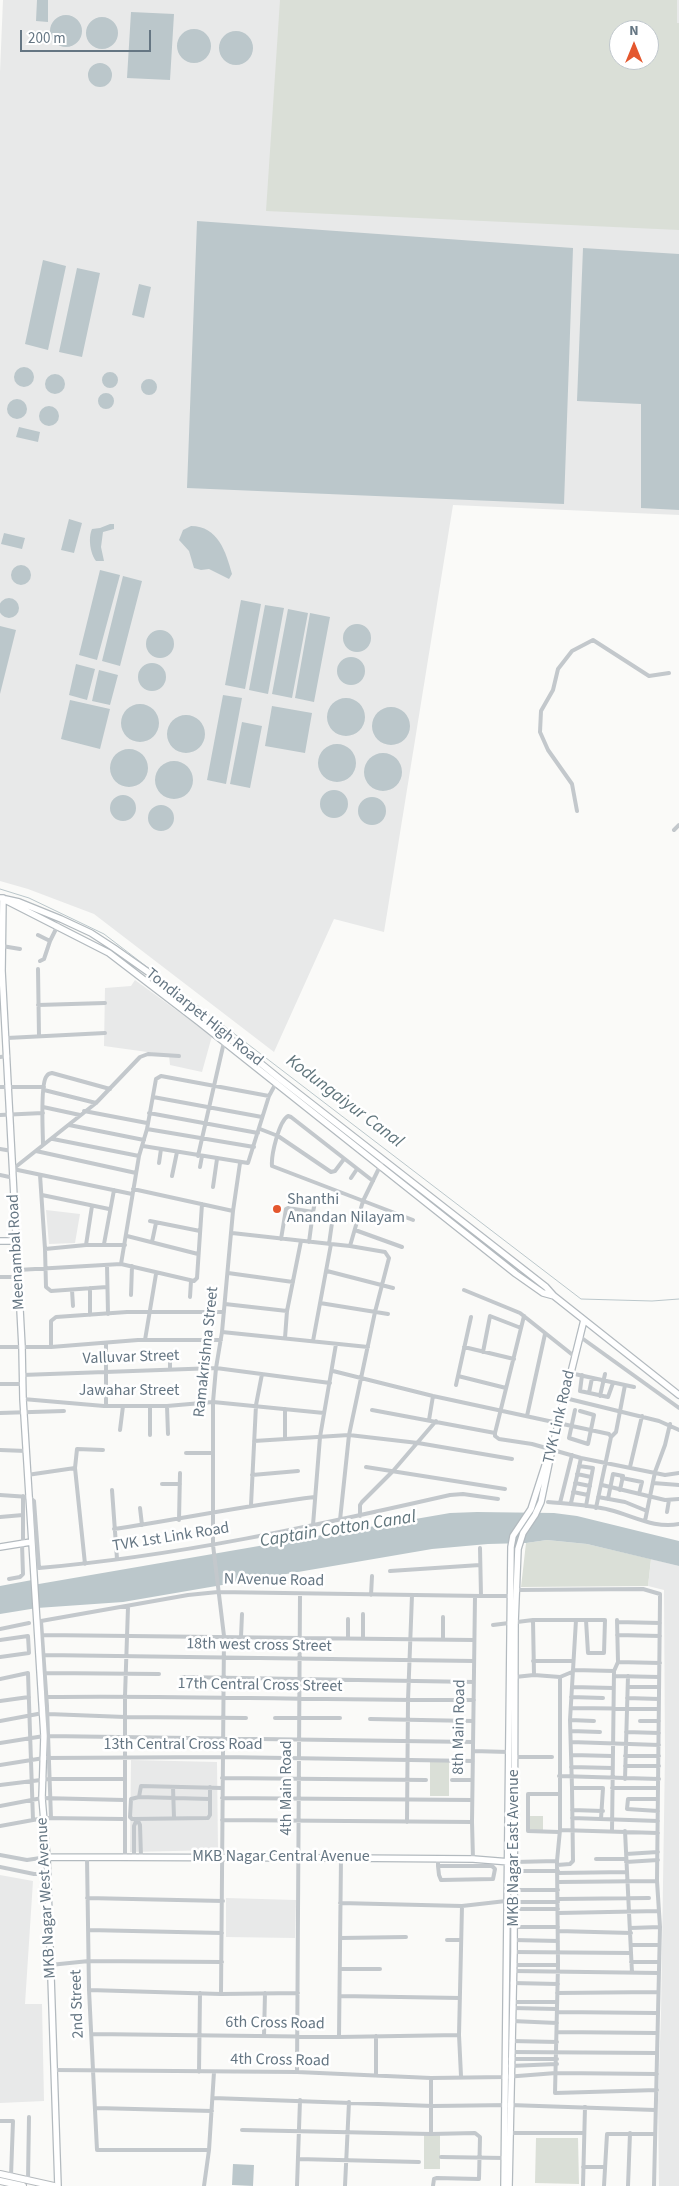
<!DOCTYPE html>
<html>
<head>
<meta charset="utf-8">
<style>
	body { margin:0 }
	#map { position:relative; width:679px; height:2186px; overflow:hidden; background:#fafaf8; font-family:"Source Sans 3",sans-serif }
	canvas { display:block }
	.north { position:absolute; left:609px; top:20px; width:50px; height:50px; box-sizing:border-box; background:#fff; border:1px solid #c1c8cd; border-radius:50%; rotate:0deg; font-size:14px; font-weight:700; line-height:20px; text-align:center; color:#657683 }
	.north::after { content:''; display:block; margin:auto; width:18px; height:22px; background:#e4572e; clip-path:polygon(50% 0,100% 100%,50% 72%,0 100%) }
	.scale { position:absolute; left:20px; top:30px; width:131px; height:22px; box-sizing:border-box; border:2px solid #657683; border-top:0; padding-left:6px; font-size:15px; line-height:18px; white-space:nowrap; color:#657683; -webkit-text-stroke:4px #fff; paint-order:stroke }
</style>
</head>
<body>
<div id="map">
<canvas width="679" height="2186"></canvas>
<div class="north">N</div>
<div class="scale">200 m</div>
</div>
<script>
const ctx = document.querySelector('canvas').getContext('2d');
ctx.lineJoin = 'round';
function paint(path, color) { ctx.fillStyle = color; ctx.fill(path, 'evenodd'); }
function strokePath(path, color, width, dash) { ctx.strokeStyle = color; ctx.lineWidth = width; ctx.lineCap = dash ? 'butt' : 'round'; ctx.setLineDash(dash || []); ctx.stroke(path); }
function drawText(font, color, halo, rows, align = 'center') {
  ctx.font = font + ' "Source Sans 3",sans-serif'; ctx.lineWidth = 5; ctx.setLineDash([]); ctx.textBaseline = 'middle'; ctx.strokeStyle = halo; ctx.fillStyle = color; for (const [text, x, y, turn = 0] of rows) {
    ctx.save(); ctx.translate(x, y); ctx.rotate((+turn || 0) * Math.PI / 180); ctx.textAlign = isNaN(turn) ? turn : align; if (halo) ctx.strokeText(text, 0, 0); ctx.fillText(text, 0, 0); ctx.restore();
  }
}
const built = new Path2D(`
	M3 0H679V515L453 505 384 932 334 919 274 1052 94 914 28 889 0 881V72ZM619 30H649V60H619Z
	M135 980 212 1036 202 1072 170 1065 169 1055 104 1046 105 988 131 986Z
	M46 1210 80 1214 75 1243 49 1244Z
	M651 1559 679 1566V2186H659L658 2100 661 2014 665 1754 664 1590 648 1586Z
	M131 1760 217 1762 218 1850 130 1852Z
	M0 1875 33 1881 25 2004H42L44 2101 0 2103Z
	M226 1898 296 1900 295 1938 226 1937Z`);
const green = new Path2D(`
	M280 0H677V23H679V230L266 211ZM619 30H649V60H619Z
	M547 1540 587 1544 651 1559 648 1586 521 1587 526 1543Z
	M430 1762H449V1796H430Z
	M528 1816H543V1833H528Z
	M424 2134H440V2169H424Z
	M536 2138H578L579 2184 535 2183Z`);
const water = new Path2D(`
	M37 0H48V22L36 21Z
	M131 12 174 14 170 80 127 78Z
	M50 31a16 16 0 1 1 32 0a16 16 0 1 1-32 0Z
	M86 33a16 16 0 1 1 32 0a16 16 0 1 1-32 0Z
	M177 46a17 17 0 1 1 34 0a17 17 0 1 1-34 0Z
	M219 48a17 17 0 1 1 34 0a17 17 0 1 1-34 0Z
	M88 75a12 12 0 1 1 24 0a12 12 0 1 1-24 0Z
	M197 221 573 248 564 504 187 488Z
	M583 248 679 254V510L641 508V404L577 401Z
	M43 260 66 266 48 350 25 344Z
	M77 268 100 273 82 357 59 352Z
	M139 284 151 287 144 318 132 315Z
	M14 377a10 10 0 1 1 20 0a10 10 0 1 1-20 0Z
	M102 380a8 8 0 1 1 16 0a8 8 0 1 1-16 0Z
	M45 384a10 10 0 1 1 20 0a10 10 0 1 1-20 0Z
	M141 387a8 8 0 1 1 16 0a8 8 0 1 1-16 0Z
	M98 401a8 8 0 1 1 16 0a8 8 0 1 1-16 0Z
	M7 409a10 10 0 1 1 20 0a10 10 0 1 1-20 0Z
	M39 416a10 10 0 1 1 20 0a10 10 0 1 1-20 0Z
	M19 427 40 432 38 442 16 437Z
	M69 519 82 523 74 553 61 550Z
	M110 524H114V529L103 532 101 547 104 561H96C90 553 88 538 92 529L100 528Z
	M191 526C218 526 226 552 232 574L229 579 209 569 201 570 194 568 189 551 179 540 183 530Z
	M4 533 25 538 22 549 1 544Z
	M11 575a10 10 0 1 1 20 0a10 10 0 1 1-20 0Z
	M100 570 120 575 97 660 79 655Z
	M123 576 142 581 120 666 102 661Z
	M-1 608a10 10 0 1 1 20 0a10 10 0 1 1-20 0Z
	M241 600 261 604 245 689 225 685Z
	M265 605 284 608 268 694 249 690Z
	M288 609 308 613 292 698 272 694Z
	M310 613 330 617 314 702 295 698Z
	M343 638a14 14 0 1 1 28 0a14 14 0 1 1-28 0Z
	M0 626 16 630 0 694Z
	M146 644a14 14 0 1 1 28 0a14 14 0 1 1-28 0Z
	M337 671a14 14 0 1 1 28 0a14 14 0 1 1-28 0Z
	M138 677a14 14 0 1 1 28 0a14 14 0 1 1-28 0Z
	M76 664 95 669 87 700 69 695Z
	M99 670 118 675 110 705 92 701Z
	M223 695 242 698 226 784 207 780Z
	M327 717a19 19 0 1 1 38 0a19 19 0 1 1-38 0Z
	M70 700 110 709 100 749 61 739Z
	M121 723a19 19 0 1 1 38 0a19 19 0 1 1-38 0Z
	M272 706 312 713 305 753 265 746Z
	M372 726a19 19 0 1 1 38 0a19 19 0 1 1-38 0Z
	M167 734a19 19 0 1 1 38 0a19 19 0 1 1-38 0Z
	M242 722 262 726 250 788 230 784Z
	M318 763a19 19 0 1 1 38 0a19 19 0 1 1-38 0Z
	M110 768a19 19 0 1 1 38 0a19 19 0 1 1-38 0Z
	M364 772a19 19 0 1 1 38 0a19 19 0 1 1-38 0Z
	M155 780a19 19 0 1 1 38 0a19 19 0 1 1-38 0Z
	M320 804a14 14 0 1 1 28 0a14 14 0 1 1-28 0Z
	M110 808a13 13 0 1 1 26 0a13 13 0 1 1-26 0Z
	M358 811a14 14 0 1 1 28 0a14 14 0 1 1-28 0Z
	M148 818a13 13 0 1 1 26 0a13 13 0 1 1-26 0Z
	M477 1512 554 1513 577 1516 679 1541V1566L587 1544 547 1540 526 1543 488 1544 432 1549 123 1602 37 1608 0 1614V1586L32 1580 33 1585 450 1513Z
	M233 2164 254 2165 253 2186 232 2185Z`);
const stream = new Path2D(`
	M0 889 29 898 104 934 581 1299 652 1301 679 1299`);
const street = new Path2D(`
	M577 811 572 784 548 750 540 732 541 711 553 690 558 669 572 651 593 640 649 676 669 673
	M674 830 679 825
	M38 935 50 941
	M2 946 20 949
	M40 961 44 959 50 941 58 925
	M38 969 39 1036
	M38 1005 105 1003
	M7 1038 105 1033
	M0 1057 8 1056
	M0 1087H44
	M44 1090 96 1103
	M153 1097 262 1117
	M43 1107 80 1115
	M84 1111 147 1123
	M149 1113 258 1133
	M0 1115 43 1113
	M69 1125 144 1140
	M147 1129 254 1147
	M260 1129 278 1136 331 1172 335 1171 344 1159
	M53 1139 139 1156
	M43 1145C43 1132 40 1087 46 1077 48 1074 48 1074 52 1073L110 1089
	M143 1146 248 1163 269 1096 276 1083
	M0 1149 12 1151
	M36 1151 136 1173
	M198 1156 224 1042
	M159 1163 161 1149
	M200 1167 202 1156
	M13 1169 96 1103 140 1057 148 1054 179 1056
	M13 1169 132 1194
	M0 1175 14 1178
	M40 1175 45 1249 46 1287 51 1291 107 1287
	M172 1176 177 1152
	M351 1178 357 1169
	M373 1181 291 1117 288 1116C279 1121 271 1155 272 1166L413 1220
	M213 1187 217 1159
	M133 1189 233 1211
	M42 1195 109 1209
	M313 1212 315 1202
	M150 1221 200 1231
	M355 1230 402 1247
	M232 1233 331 1244
	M127 1236 198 1254
	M281 1239 286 1209 288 1208 313 1212 309 1242
	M152 1242 156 1223
	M104 1244 114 1190
	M329 1244 333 1216
	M86 1245 92 1206
	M45 1249 86 1245H125
	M121 1264 139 1156 147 1129 156 1079 161 1076 269 1096
	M107 1265 108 1314
	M18 1270 121 1264 194 1281 197 1278 202 1204
	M327 1271 393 1288
	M228 1273 293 1282
	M0 1277H18
	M90 1288V1315
	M72 1290 73 1306
	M464 1290 520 1313 574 1356
	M131 1295 132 1266
	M190 1297 191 1281
	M320 1303 388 1314
	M225 1304 287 1311
	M222 1332 368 1347
	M579 1336 679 1408
	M285 1338 287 1311 301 1241
	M145 1340 156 1274
	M313 1341 331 1244 350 1246 363 1201 383 1160
	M106 1343V1406
	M0 1347H51L138 1340H221
	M51 1347V1321L56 1317 127 1312H224
	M464 1347 514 1359
	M483 1352 490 1316 521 1328
	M170 1369V1357
	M333 1371 433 1396 609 1434 611 1437 596 1508
	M570 1373 634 1387
	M22 1375 216 1368 330 1383
	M582 1375 580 1391 608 1397 613 1383
	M458 1376 506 1388
	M0 1384H23
	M456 1385 471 1317
	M589 1393 592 1378
	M600 1396 605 1374
	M565 1398 659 1421 679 1430
	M23 1399 104 1406H167L213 1402 324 1413
	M150 1406V1435
	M167 1406 168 1434
	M372 1410 495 1433
	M575 1410 569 1438 588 1444 594 1415 580 1411
	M0 1413 64 1411
	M527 1416 545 1334
	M429 1420 433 1396
	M120 1430 123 1406
	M495 1433V1436L499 1439 532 1444 581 1458 665 1475 679 1473
	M495 1433 524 1316
	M611 1437 616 1432 625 1385
	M285 1439V1409
	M254 1441 349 1435 418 1443 512 1459
	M0 1450 26 1451
	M186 1453H212
	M579 1466 593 1468 586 1506
	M366 1467 505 1489
	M630 1467 642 1416
	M75 1468 85 1564
	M577 1474 591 1477
	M27 1475 75 1468 77 1449 103 1450
	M252 1475 298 1471
	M622 1478 642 1482 639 1494
	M575 1483 590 1486
	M653 1483 679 1485
	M162 1484H180
	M602 1485 665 1500 679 1499
	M112 1490 117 1559
	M573 1492 588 1495
	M0 1495 29 1497 34 1501 39 1568C178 1556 314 1526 450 1495L463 1494 498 1499
	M23 1496V1543
	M598 1497 625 1502 647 1511
	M608 1499 613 1474 623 1476 620 1490
	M548 1502C569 1504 590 1505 610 1510 634 1516 655 1529 679 1524
	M560 1503 572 1455
	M571 1503 581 1458
	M251 1505 256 1405 262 1374
	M140 1508 142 1525
	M667 1512 669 1500
	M360 1516V1505L362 1502 393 1471 436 1421
	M0 1517 23 1515
	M179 1520 180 1473
	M340 1520 349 1435 375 1312 389 1258 385 1252 350 1246
	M645 1521 655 1472 665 1445 670 1424
	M313 1525 320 1437 336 1344
	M114 1529C181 1519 248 1505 315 1497
	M480 1548 481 1596
	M390 1571 480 1565
	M9 1579 20 1577 23 1574 22 1544
	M371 1595 372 1576
	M533 1620 534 1675
	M617 1622 660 1623
	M493 1625 533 1620H605L604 1653H588L586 1620
	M0 1629 29 1623
	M43 1635 474 1640
	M617 1635 660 1636
	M241 1637 242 1614
	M348 1639V1619
	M363 1639V1614
	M443 1639V1617
	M0 1640 28 1636 29 1653 0 1657
	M45 1655 474 1661
	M533 1661H573
	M618 1662 660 1663
	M574 1670 614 1671
	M46 1673 159 1674
	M614 1676 659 1677
	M182 1677 474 1682
	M515 1677 534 1675 560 1677 572 1672
	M0 1679 28 1673 33 1820
	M572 1687 613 1688
	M628 1687H659
	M47 1697C189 1695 331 1701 474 1700
	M571 1697 603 1698
	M627 1698 659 1699
	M0 1701 29 1697
	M571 1708 659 1709
	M48 1714 125 1717 246 1718
	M275 1718H340
	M370 1719 473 1721
	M570 1720 594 1721
	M0 1721 43 1713
	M640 1721H659
	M571 1731 600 1732
	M626 1732 659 1733
	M48 1736 473 1742
	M571 1742 659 1745
	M0 1743 44 1736
	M473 1751 508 1752
	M572 1755 612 1756
	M625 1756H659
	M514 1757H552
	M0 1765 44 1758 223 1757 473 1761
	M625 1766H659
	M571 1767 612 1768
	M559 1776 659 1779
	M222 1778 426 1780
	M625 1779 628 1676
	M452 1780H472
	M0 1785 49 1779H124
	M173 1787 174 1818
	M210 1787V1815L208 1818 132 1819 130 1817 131 1799 139 1797 141 1786 222 1788
	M572 1788 570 1720 576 1620
	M612 1788H658
	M559 1794H528V1831L559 1832
	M139 1797 210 1799
	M222 1798 472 1800
	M0 1806 42 1798 124 1800
	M572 1810 603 1811
	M658 1811 627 1809 628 1799H658
	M51 1818 47 1706 41 1621 188 1595 218 1592 481 1596H510L516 1590 643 1589 660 1594V1599L657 1881 660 1927 654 2186
	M572 1818 658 1821
	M222 1820 472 1822
	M407 1822 408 1700 412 1595
	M0 1826 44 1818 124 1819
	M560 1830 658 1833
	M612 1831 614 1671 618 1662 617 1620
	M625 1831 632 1973
	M626 1854 658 1852
	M0 1855 27 1860 47 1857
	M125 1857V1696L128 1607
	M134 1857V1826L137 1819 140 1825 141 1857
	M87 1858 89 1990 97 2150H209
	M438 1859V1866H492L495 1869 493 1879 441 1880 439 1875 438 1866
	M473 1859 472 1822 475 1596
	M596 1859H626
	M557 1861 560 1830V1677
	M514 1862 557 1861 558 1965 555 2093 657 2090
	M626 1862 658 1860
	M557 1865 570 1864 573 1861 572 1788H603L601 1819
	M0 1867 34 1874H48
	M514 1871H558
	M558 1873 627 1872
	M558 1882 657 1881
	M513 1890H558
	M87 1898 223 1901
	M558 1899 649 1898
	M513 1902H558
	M340 1903 462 1906 506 1901
	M514 1909H558
	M558 1913 659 1911
	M514 1927H558
	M630 1928 660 1927
	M88 1930 222 1933
	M558 1931 631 1933
	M341 1938 406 1937
	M447 1940H461
	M514 1940 558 1941
	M631 1945H659
	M514 1952 631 1953
	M631 1962H659
	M50 1965 89 1961 222 1962
	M513 1965H558
	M340 1969H380
	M514 1971 659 1973
	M512 1983 558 1984
	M89 1990 221 1994 298 1993
	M557 1993 657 1992
	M221 1994 224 1636 213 1545V1402L216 1368 222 1332 233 1211 240 1163
	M340 1996 460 1998
	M512 2002H557
	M512 2008 557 2009
	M557 2012 656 2013
	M512 2021 557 2023
	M557 2032 656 2033
	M92 2034 339 2037 459 2035
	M264 2036 265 1993
	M376 2036V2075
	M339 2037 341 1858
	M511 2041 557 2042
	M511 2052 656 2053
	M510 2059H557
	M510 2066 557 2064
	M54 2070 297 2072 431 2078 505 2077 556 2073 657 2074
	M199 2072 200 1993
	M297 2072 300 1594
	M461 2076 459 2035 462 1906
	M213 2098 433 2106 510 2105 655 2110
	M96 2108 212 2111
	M0 2121H13L11 2176
	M242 2130 431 2134V2078
	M509 2133H584
	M431 2134 475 2133 480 2137 479 2179 437 2178 434 2179 433 2186
	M441 2157 504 2158
	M298 2159 419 2162
	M583 2167H605
	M28 2180 29 2117
	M204 2186 209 2150 214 2072
	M297 2186 300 2100
	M345 2186 349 2102
	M583 2186 585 2107
	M604 2186 607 2134H655
	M628 2186 630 2133`);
const secondary = new Path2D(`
	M1 898 19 902 61 919 91 933 114 948 148 972 280 1079 546 1287 554 1296 679 1395
	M3 898 2 971 22 1347 23 1399 44 1736 42 1798 47 1857 58 2186
	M5 900 109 953 199 1022 516 1274 543 1293 554 1296
	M0 1241H17
	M0 1547 31 1542
	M47 1857 341 1858 473 1859 510 1862
	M504 2186 511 1547 513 1536 531 1509 549 1453
	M509 2186 514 1952 515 1623 518 1549 523 1533 535 1515 541 1502 552 1449 584 1320`);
const primary = new Path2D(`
	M0 2174 54 2186
	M0 2181 23 2186`);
const markers = [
	[277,1209,5,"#e4572e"]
];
const streetNames = [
	["Tondiarpet High Road",204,1018,39],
	["Meenambal Road",17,1252,-93],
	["Ramakrishna Street",207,1352,-84],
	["Valluvar Street",131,1358,-2],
	["Jawahar Street",129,1391],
	["TVK Link Road",560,1417,-77],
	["TVK 1st Link Road",171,1538,-9],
	["N Avenue Road",274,1581,1],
	["18th west cross Street",259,1646,1],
	["17th Central Cross Street",260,1686,1],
	["8th Main Road",460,1727,-89],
	["13th Central Cross Road",183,1745],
	["4th Main Road",287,1788,-90],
	["MKB Nagar East Avenue",514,1848,-90],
	["MKB Nagar Central Avenue",281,1857],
	["MKB Nagar West Avenue",47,1898,-93],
	["2nd Street",78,2004,-92],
	["6th Cross Road",275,2024,1],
	["4th Cross Road",280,2061,1]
];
const poiNames = [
	["Shanthi",287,1200],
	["Anandan Nilayam",287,1218]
];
const waterNames = [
	["Kodungaiyur Canal",344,1102,37],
	["Captain Cotton Canal",338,1530,-9]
];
paint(built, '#e8e9e9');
paint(green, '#dadfd7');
paint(water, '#bbc7cb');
strokePath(stream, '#bbc7cb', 1);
strokePath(secondary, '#b3babf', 8);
strokePath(primary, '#b5babe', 8);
strokePath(street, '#c3c8cc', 4);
strokePath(secondary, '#fff', 5.5);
strokePath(primary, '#fff', 6);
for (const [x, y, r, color] of markers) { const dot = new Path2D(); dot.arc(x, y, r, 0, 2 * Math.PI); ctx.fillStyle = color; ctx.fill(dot); strokePath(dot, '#fff', 2); }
drawText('16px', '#657683', '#fff', streetNames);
drawText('16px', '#657683', '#fff', poiNames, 'left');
drawText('italic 18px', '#60757c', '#fff', waterNames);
</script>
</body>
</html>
